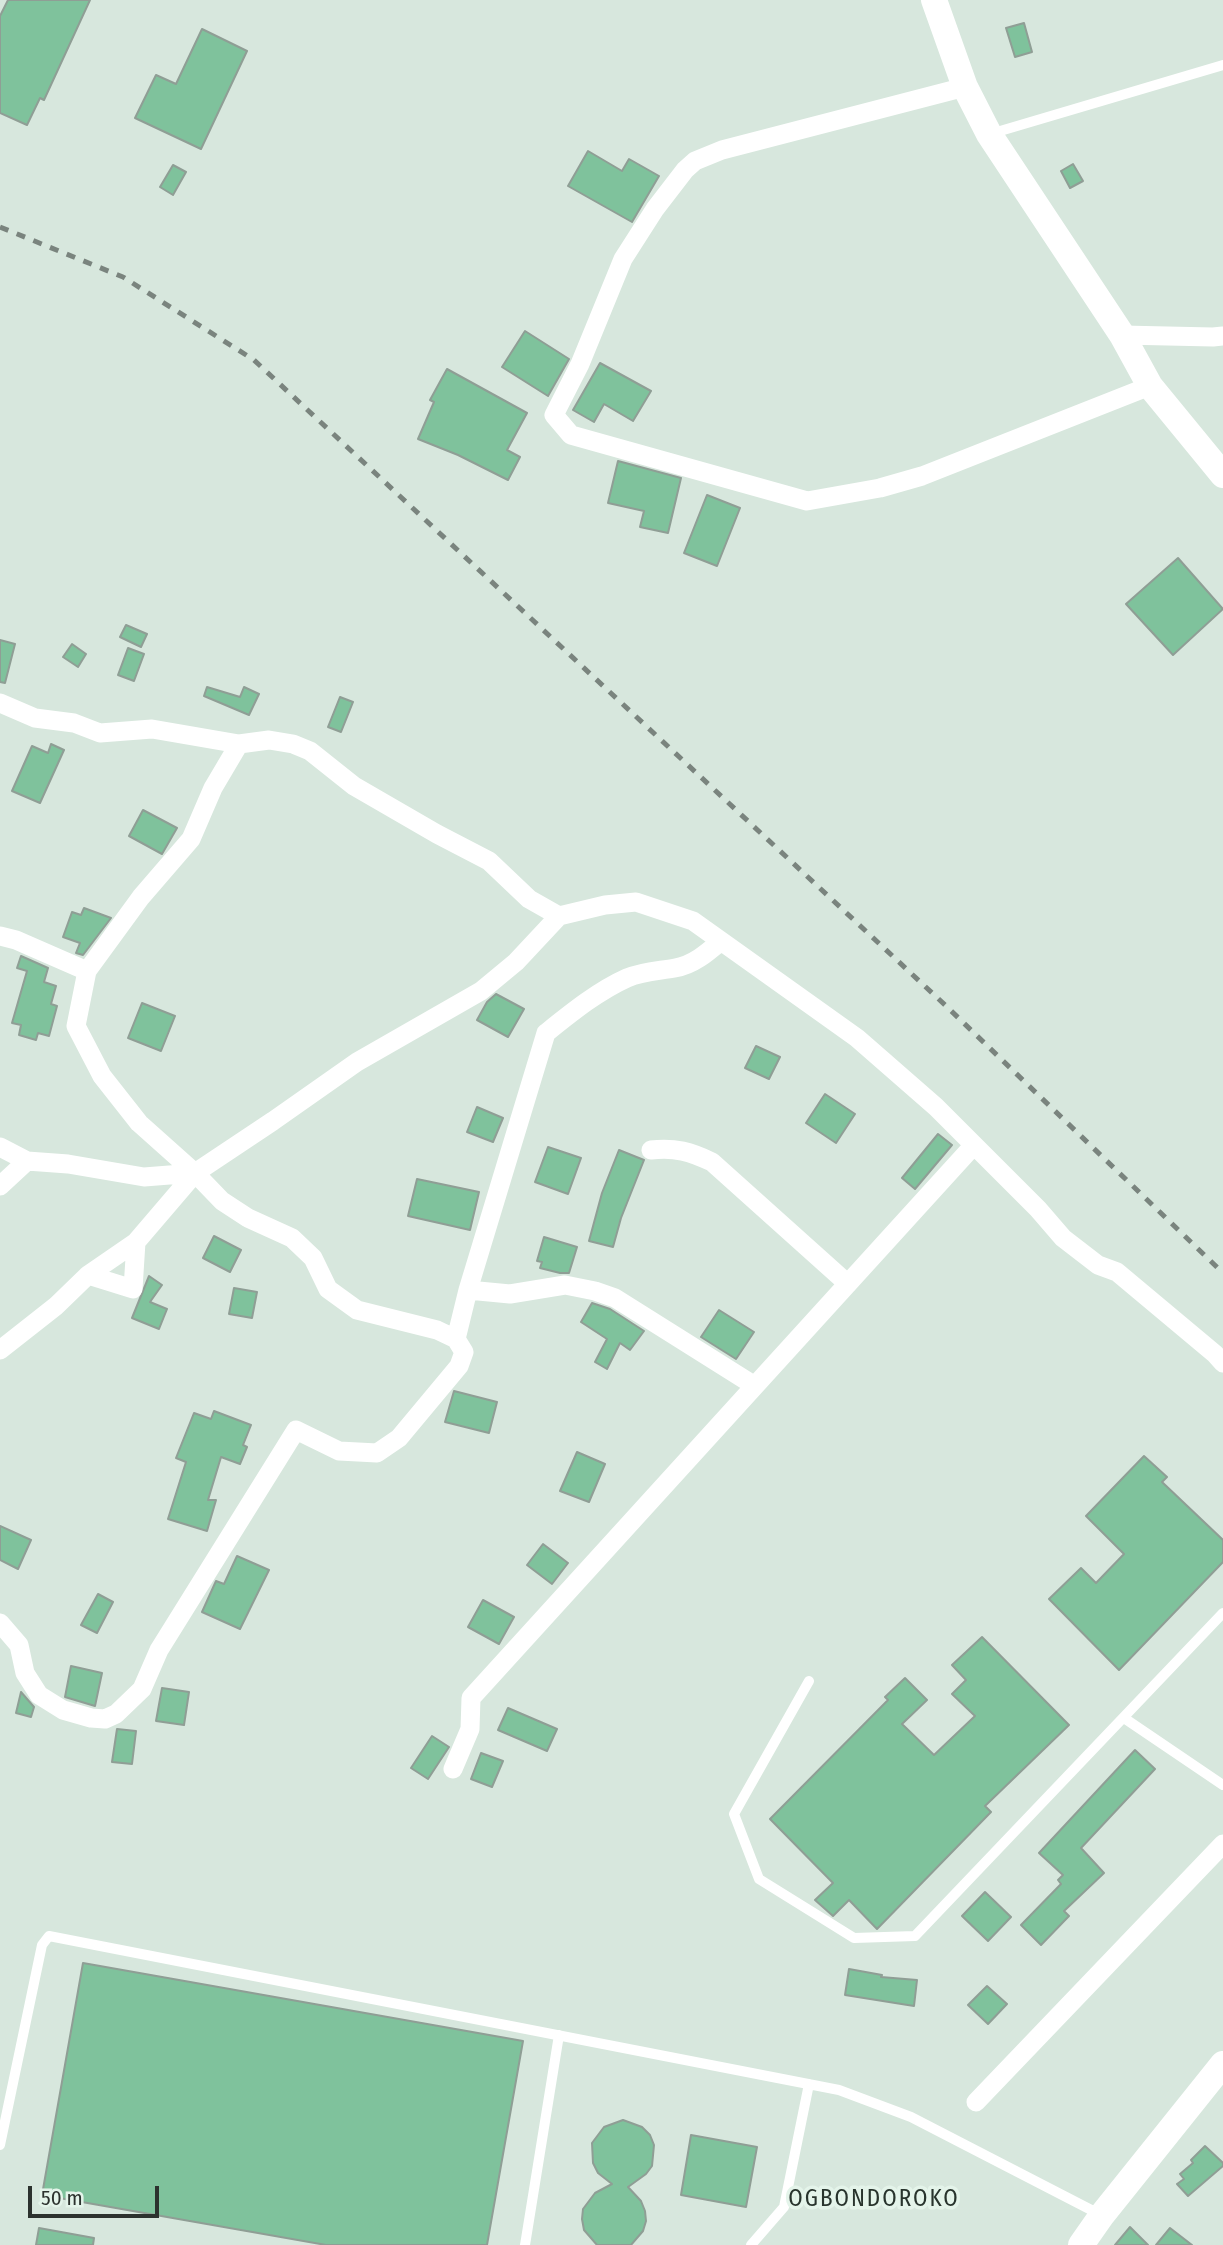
<!DOCTYPE html>
<html>
<head>
<meta charset="utf-8">
<style>
	body { margin:0 }
	#map { position:relative; width:1223px; height:2245px; overflow:hidden; background:#d7e7dd; font-family:"Fira Sans Condensed",sans-serif }
	canvas { display:block }
	.scale { position:absolute; left:28px; top:2186px; width:131px; height:32px; box-sizing:border-box; border:4px solid #2c322e; border-top:0; padding-left:9px; font-size:21px; line-height:24px; white-space:nowrap; color:#2c322e; -webkit-text-stroke:5px #e4f4ea; paint-order:stroke }
</style>
</head>
<body>
<div id="map">
<canvas width="1223" height="2245"></canvas>
<div class="scale">50 m</div>
</div>
<script>
const ctx = document.querySelector('canvas').getContext('2d');
ctx.lineJoin = 'round';
function paint(path, color) { ctx.fillStyle = color; ctx.fill(path, 'evenodd'); }
function strokePath(path, color, width, dash) { ctx.strokeStyle = color; ctx.lineWidth = width; ctx.lineCap = dash ? 'butt' : 'round'; ctx.setLineDash(dash || []); ctx.stroke(path); }
function drawText(font, color, halo, rows, align = 'center') {
  ctx.font = font + ' "Fira Sans Condensed",sans-serif'; ctx.lineWidth = 7; ctx.setLineDash([]); ctx.textBaseline = 'middle'; ctx.strokeStyle = halo; ctx.fillStyle = color; for (const [text, x, y, turn = 0] of rows) {
    ctx.save(); ctx.translate(x, y); ctx.rotate((+turn || 0) * Math.PI / 180); ctx.textAlign = isNaN(turn) ? turn : align; if (halo) ctx.strokeText(text, 0, 0); ctx.fillText(text, 0, 0); ctx.restore();
  }
}
const building = new Path2D(`
	M8 0H90L44 100 40 98 27 125 0 113V16Z
	M1024 23 1032 52 1015 57 1006 28Z
	M202 29 247 51 201 149 135 118 156 75 176 84Z
	M588 151 622 171 629 159 659 176 632 222 568 186Z
	M1073 164 1083 181 1070 188 1061 171Z
	M173 165 186 172 173 195 160 187Z
	M525 331 569 359 548 396 502 367Z
	M600 363 651 391 633 421 604 404 594 422 573 410Z
	M447 369 527 413 507 450 520 457 508 480 458 455 418 439 434 402 430 400Z
	M618 461 681 478 668 533 640 527 644 511 608 503Z
	M707 495 740 508 717 566 684 553Z
	M1178 558 1223 609 1173 655 1126 604Z
	M126 625 147 634 141 647 120 637Z
	M0 640 15 644 5 683 0 682Z
	M72 644 86 654 78 667 63 657Z
	M128 648 144 654 134 681 118 675Z
	M207 687 240 697 244 687 259 694 249 715 204 696Z
	M340 697 353 702 341 732 328 727Z
	M51 744 64 750 40 803 12 791 32 746 48 753Z
	M143 810 177 828 162 854 129 836Z
	M84 908 111 918 83 955 76 953 80 943 63 937 72 912 81 915Z
	M21 956 48 968 44 982 56 986 51 1004 57 1006 49 1036 38 1033 36 1040 19 1035 21 1025 12 1023 27 971 17 968Z
	M496 994 524 1009 508 1037 477 1020 487 1002Z
	M142 1003 175 1016 161 1051 128 1038Z
	M756 1046 780 1057 769 1079 745 1068Z
	M825 1094 855 1114 836 1143 806 1123Z
	M477 1107 503 1118 493 1142 467 1132Z
	M938 1134 952 1145 915 1189 902 1178Z
	M548 1147 581 1158 568 1194 535 1182Z
	M619 1150 644 1160 621 1218 613 1247 589 1241 602 1193Z
	M417 1179 479 1192 470 1230 408 1216Z
	M214 1236 241 1250 230 1272 203 1258Z
	M544 1237 577 1247 569 1273H560L540 1268 542 1262 537 1261Z
	M149 1276 162 1285 150 1302 167 1309 159 1329 132 1318Z
	M234 1288 257 1292 252 1318 229 1314Z
	M592 1303 610 1309 644 1331 630 1350 620 1343 607 1369 595 1362 607 1339 581 1322Z
	M719 1310 754 1332 736 1359 701 1337Z
	M454 1391 497 1402 489 1433 445 1422Z
	M214 1411 251 1425 243 1445 247 1447 240 1464 221 1457 208 1500H216L207 1531 168 1519 186 1462 176 1458 194 1413 211 1419Z
	M577 1452 605 1464 589 1502 560 1491Z
	M1144 1456 1167 1477 1162 1482 1223 1540V1562L1119 1670 1049 1599 1081 1568 1096 1583 1124 1554 1086 1516Z
	M0 1526 31 1540 18 1569 0 1560Z
	M543 1544 568 1563 552 1584 527 1565Z
	M237 1556 269 1570 240 1629 202 1612 216 1581 224 1584Z
	M98 1594 113 1602 97 1633 81 1625Z
	M483 1600 514 1617 499 1644 468 1627Z
	M982 1637 1069 1725 985 1806 991 1812 877 1929 849 1900 833 1916 815 1900 833 1883 770 1819 888 1700 885 1697 905 1678 927 1700 902 1724 934 1755 975 1716 952 1694 966 1680 952 1665Z
	M71 1666 102 1673 95 1706 65 1697Z
	M162 1688 189 1692 184 1725 156 1721Z
	M21 1692 34 1707 31 1717 16 1713Z
	M508 1708 557 1729 547 1751 498 1730Z
	M117 1729 136 1731 132 1764 112 1762Z
	M432 1736 449 1747 428 1779 411 1768Z
	M1135 1750 1155 1769 1081 1848 1104 1873 1064 1911 1069 1916 1041 1945 1021 1925 1061 1884 1058 1880 1063 1875 1039 1853Z
	M481 1753 503 1761 492 1787 471 1779Z
	M985 1892 1011 1917 988 1941 962 1916Z
	M83 1963 523 2041 487 2245H326L42 2195Z
	M849 1969 882 1975 881 1977 917 1980 914 2006 845 1995Z
	M987 1986 1007 2004 988 2024 968 2005Z
	M623 2120 642 2127 650 2135 654 2145 652 2166 646 2174 628 2187 641 2201 645 2211 646 2221 643 2231 631 2245H597L584 2230 582 2219 583 2209 595 2193 612 2184 598 2173 593 2163 592 2143 604 2127Z
	M691 2135 757 2147 746 2207 681 2195Z
	M1205 2146 1223 2163V2166L1188 2196 1177 2184 1184 2179 1180 2174 1193 2163 1191 2160Z
	M1130 2227 1148 2245H1115Z
	M39 2228 94 2238 93 2245H36Z
	M1170 2228 1192 2245H1156Z`);
const service = new Path2D(`
	M990 134 1223 65
	M809 1681 734 1814 759 1879 854 1938 915 1936 1223 1613
	M1124 1718 1223 1785
	M0 2145 42 1945 49 1936 839 2090 911 2117 1101 2215
	M525 2245 559 2035
	M751 2245 784 2207 809 2084`);
const minor = new Path2D(`
	M965 87 722 150 695 161 685 170 655 209 623 259 580 364 554 415 571 435 807 501 880 488 922 476 1150 386
	M1122 335 1213 337 1223 336
	M0 703 35 718 74 723 100 733 152 729 239 744 269 740 293 744 310 751 354 786 437 834 489 861 529 899 559 916
	M0 936 16 940 87 971
	M0 1147 27 1161
	M651 1150C675 1147 691 1152 712 1162L848 1284
	M0 1186 27 1161 68 1164 144 1177 195 1173
	M88 1275 133 1289 136 1242
	M468 1290 546 1033C571 1013 598 991 627 978 643 971 658 971 675 968 693 965 707 953 721 941
	M456 1339 468 1290 510 1294 565 1285 595 1291 615 1298 755 1386
	M0 1350 56 1306 88 1275 136 1242 195 1173 273 1121 357 1062 481 991 516 962 559 916 605 905 636 902 693 921 857 1038 936 1107 1038 1209 1063 1238 1098 1265 1117 1272 1215 1354 1223 1363
	M0 1623 19 1645 25 1673 39 1695 63 1710 91 1718 105 1719 116 1714 142 1689 159 1650 296 1430 339 1451 377 1453 399 1438 459 1366 464 1352 456 1339 437 1330 357 1310 328 1289 313 1258 292 1238 248 1218 222 1201 195 1173 139 1123 102 1076 76 1026 87 971 141 897 191 839 213 788 239 744
	M453 1769 470 1729 471 1698 974 1145
	M976 2102 1223 1844`);
const secondary = new Path2D(`
	M934 0 965 87 989 134 1122 335 1150 386 1223 475
	M1081 2245 1102 2215 1223 2064`);
const rail = new Path2D(`
	M0 227 123 277 254 360 945 1005 1223 1273`);
const quarterNames = [
	["OGBONDOROKO",874,2200]
];
paint(building, '#7fc29c');
strokePath(building, '#8f9e95', 2);
strokePath(service, '#fff', 10);
strokePath(minor, '#fff', 19);
strokePath(secondary, '#fff', 26);
strokePath(rail, '#7a847e', 5, [9, 9]);
ctx.letterSpacing = '2px';
drawText('23px', '#28342d', '#e4f4ea', quarterNames);
ctx.letterSpacing = '0px';
</script>
</body>
</html>
